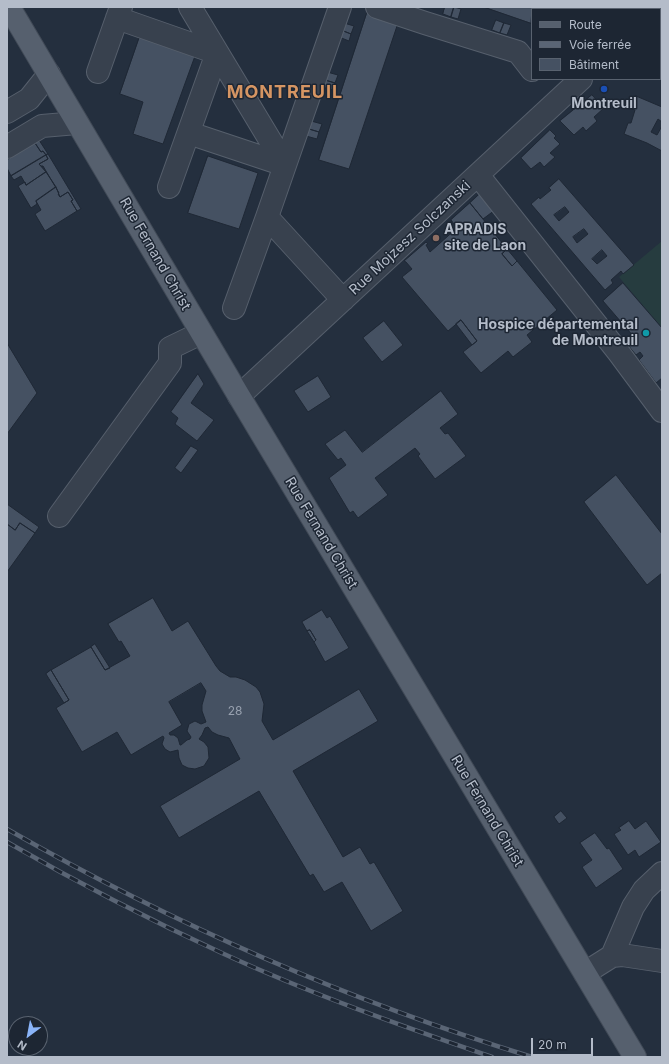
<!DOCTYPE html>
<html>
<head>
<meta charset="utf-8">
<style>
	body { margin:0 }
	#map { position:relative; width:669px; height:1064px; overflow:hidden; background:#242f3e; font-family:Inter,sans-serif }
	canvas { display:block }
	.frame { position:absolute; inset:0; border:8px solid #b4bcc9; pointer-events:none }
	.legend { position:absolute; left:531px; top:8px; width:130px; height:72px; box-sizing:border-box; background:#1d2633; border:1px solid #59626f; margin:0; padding:5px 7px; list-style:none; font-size:12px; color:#b4bcc9 }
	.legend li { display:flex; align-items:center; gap:8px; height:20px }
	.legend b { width:20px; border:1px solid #59626f }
	.north { position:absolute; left:8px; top:1016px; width:40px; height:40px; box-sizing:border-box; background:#1d2633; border:1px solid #59626f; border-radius:50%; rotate:212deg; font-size:11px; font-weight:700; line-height:16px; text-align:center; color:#b4bcc9 }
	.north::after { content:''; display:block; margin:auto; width:14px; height:18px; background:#8ab4f8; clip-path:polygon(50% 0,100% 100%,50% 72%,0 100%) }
	.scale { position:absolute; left:531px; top:1038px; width:62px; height:18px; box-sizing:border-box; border:2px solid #b4bcc9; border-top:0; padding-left:5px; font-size:12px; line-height:14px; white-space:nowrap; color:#b4bcc9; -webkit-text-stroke:3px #1d2633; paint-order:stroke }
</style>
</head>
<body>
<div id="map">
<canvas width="669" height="1064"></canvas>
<div class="frame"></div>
<ul class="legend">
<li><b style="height:5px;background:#56606e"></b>Route</li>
<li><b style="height:5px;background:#5a6575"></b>Voie ferrée</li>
<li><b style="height:11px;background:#455162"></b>Bâtiment</li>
</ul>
<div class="north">N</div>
<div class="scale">20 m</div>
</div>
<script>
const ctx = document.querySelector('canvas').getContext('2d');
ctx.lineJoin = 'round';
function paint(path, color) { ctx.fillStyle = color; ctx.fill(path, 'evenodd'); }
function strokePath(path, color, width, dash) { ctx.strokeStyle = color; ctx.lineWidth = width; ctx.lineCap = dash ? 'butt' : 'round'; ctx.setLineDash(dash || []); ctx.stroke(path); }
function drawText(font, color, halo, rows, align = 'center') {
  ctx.font = font + ' Inter,sans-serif'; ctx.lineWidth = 3; ctx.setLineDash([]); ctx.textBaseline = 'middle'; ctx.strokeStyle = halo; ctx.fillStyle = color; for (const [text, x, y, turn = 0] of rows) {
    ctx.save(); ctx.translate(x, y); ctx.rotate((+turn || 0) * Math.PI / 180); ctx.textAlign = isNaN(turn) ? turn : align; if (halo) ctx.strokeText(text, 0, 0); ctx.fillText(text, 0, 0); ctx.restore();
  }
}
const green = new Path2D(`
	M662 241V328L619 277Z`);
const building = new Path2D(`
	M445 7H454L451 17 443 14Z
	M454 7 461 9 458 19 451 17Z
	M484 7H537L536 9H532L531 23Z
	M368 10 399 20 349 169 319 160Z
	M496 20 504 23 500 33 492 30Z
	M344 23 354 26 351 34 341 30Z
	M504 23 511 25 507 35 500 33Z
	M341 30 351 34 349 41 339 37Z
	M140 36 195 56 163 144 133 134 143 102 120 94Z
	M327 72 338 75 335 83 325 80Z
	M325 80 335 83 333 90 322 87Z
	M592 95 604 108 594 117 597 121 586 131 583 127 574 135 560 121Z
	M636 96 662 107V122L658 119 651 132 657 135 662 126V151L647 143 624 134 628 123H631L635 110 632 109Z
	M311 121 322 124 319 132 309 129Z
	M309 129 319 132 317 139 306 136Z
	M550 130 556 136 554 138 560 144 550 153 555 157 544 167 540 162 531 169 521 158Z
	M39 140 48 154 46 155 43 151 41 152 35 143Z
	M35 143 41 152 43 151 46 155 11 176 7 168V160Z
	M48 154 81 209 77 211 71 201 73 200 68 192 60 197 58 194 59 193 43 166H41L39 164 48 159 46 155Z
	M46 155 48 159 39 164 46 172 26 185 21 176 14 180 11 176Z
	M208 156 258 173 239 229 188 213Z
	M46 172 56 187 36 201 37 204 31 208 18 186 25 182 26 185Z
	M559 179 634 265 623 274 621 271 611 280 613 283 605 290 531 204 539 197 540 199 551 190 549 188ZM565 207 569 212 559 221 554 215ZM584 229 588 234 577 243 573 237ZM602 250 607 256 597 264 592 259Z
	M56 187 60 197 68 192 73 200 71 201 77 211 45 231 35 214 41 210 36 201Z
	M483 191 495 210 483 219 470 203Z
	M470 203 507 249 502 254 512 266 517 261 557 310 527 335 532 342 513 357 508 351 481 373 463 352 477 341 461 320 448 331 402 277 412 269 406 262 404 261 426 242 428 244 426 245 430 252 457 228 451 220Z
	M507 249 517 261 512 266 502 254Z
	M623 283 662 328V378L656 383 639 360 643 356 640 352 636 355 627 344 634 337 603 301Z
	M461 320 477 341 472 345 456 324Z
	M384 321 403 345 382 362 363 338Z
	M7 343 37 393 7 434Z
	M198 374 204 384 191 403 214 420 197 441 175 424 178 418 171 412Z
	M318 376 331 397 308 412 294 391Z
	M441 391 458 414 440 428 445 434 448 433 466 456 435 479 418 456 420 454 415 448 375 478 388 495 358 518 353 511 350 513 329 478 346 465 341 458 338 460 325 444 345 430 362 452Z
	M191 446 198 450 181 473 175 468Z
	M616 475 662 534V573L647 585 584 502Z
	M7 504 39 527 35 533 20 523 15 530 7 524Z
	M20 523 35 533 7 572V524L15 530Z
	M153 598 172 631 188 621 216 666 220 671 230 677H236L245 680 256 687 260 692 264 704 262 721 273 740 359 689 378 721 293 771 343 857 360 847 370 864 374 862 403 911 371 931 342 882 324 892 313 874 310 876 259 791 179 838 160 806 240 759 229 738 218 735 212 732 208 727 205 728 202 735 199 739 204 742 208 747 209 758 204 766 195 769 188 768 182 765 179 758 178 750 170 752 165 749 162 744 164 738 163 736 131 755 117 732 82 752 56 708 69 700 51 670 91 647 105 670 130 656 121 641 119 642 108 624ZM201 683 206 691 202 705V711L206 722 201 724 195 721 189 724 187 731 191 737 190 739 187 740 181 745H180L178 738 174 735H170L169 733 182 725 169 702Z
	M322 610 327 618 330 616 349 648 325 662 314 642 316 640 310 630 307 631 302 622Z
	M310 630 316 640 314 642 307 631Z
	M95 644 110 668 105 670 91 647Z
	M51 670 69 700 64 703 46 674Z
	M561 811 567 818 559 824 554 817Z
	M629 821 635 829 646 821 661 842 639 857 635 850 628 855 614 834 621 830 619 828Z
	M595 833 607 849 609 848 623 869 596 888 582 867 592 860 580 843Z`);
const minor = new Path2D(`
	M190 7 285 165
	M377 7 425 23 518 52 532 70
	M117 18 217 53 169 187
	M98 72 121 7
	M7 112 29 99 49 74
	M189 133 285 165
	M7 147 42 126 77 123
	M478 175 619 353 662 411
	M267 217 343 300
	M234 308 267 217 340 7
	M239 396 581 79
	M59 516 170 363V348L201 333
	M612 956 633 907 644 890 662 873
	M585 973 612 956 622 955 662 961`);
const major = new Path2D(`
	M9 7 239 396 635 1057
	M627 7 629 9
	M660 36 662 38`);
const rail = new Path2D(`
	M7 829C173 924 349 1001 532 1057
	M7 842C78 883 150 920 224 954 311 994 402 1026 492 1057`);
const markers = [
	[604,89,4,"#1a4fb4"],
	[436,238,4,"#8d6e63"],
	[646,333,4,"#0f9aa8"]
];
const numberNames = [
	["28",235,711]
];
const poiNames = [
	["Montreuil",604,104],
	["APRADIS",444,230,"left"],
	["site de Laon",444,246,"left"],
	["Hospice départemental",638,325,"right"],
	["de Montreuil",638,341,"right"]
];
const streetNames = [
	["Rue Mojzesz Solczanski",410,238,-43],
	["Rue Fernand Christ",155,254,60],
	["Rue Fernand Christ",321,533,59],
	["Rue Fernand Christ",487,811,59]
];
const districtNames = [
	["MONTREUIL",285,93]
];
paint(green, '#263c3f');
paint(building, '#455162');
strokePath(building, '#1f2835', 1);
strokePath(minor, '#565f6c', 24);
strokePath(major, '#414a57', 24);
strokePath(minor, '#38414e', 22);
strokePath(major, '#56606e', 22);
strokePath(rail, '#5a6575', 4.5);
strokePath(rail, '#1d2633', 3, [9]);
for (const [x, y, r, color] of markers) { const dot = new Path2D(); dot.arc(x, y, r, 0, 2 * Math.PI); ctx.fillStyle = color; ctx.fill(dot); strokePath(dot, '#1d2633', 1.5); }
drawText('12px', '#98a1af', null, numberNames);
drawText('bold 14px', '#b4bcc9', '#1d2633', poiNames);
drawText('14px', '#b4bcc9', '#1d2633', streetNames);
ctx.letterSpacing = '1px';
drawText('bold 18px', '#d59563', '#1d2633', districtNames);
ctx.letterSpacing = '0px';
</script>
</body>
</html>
